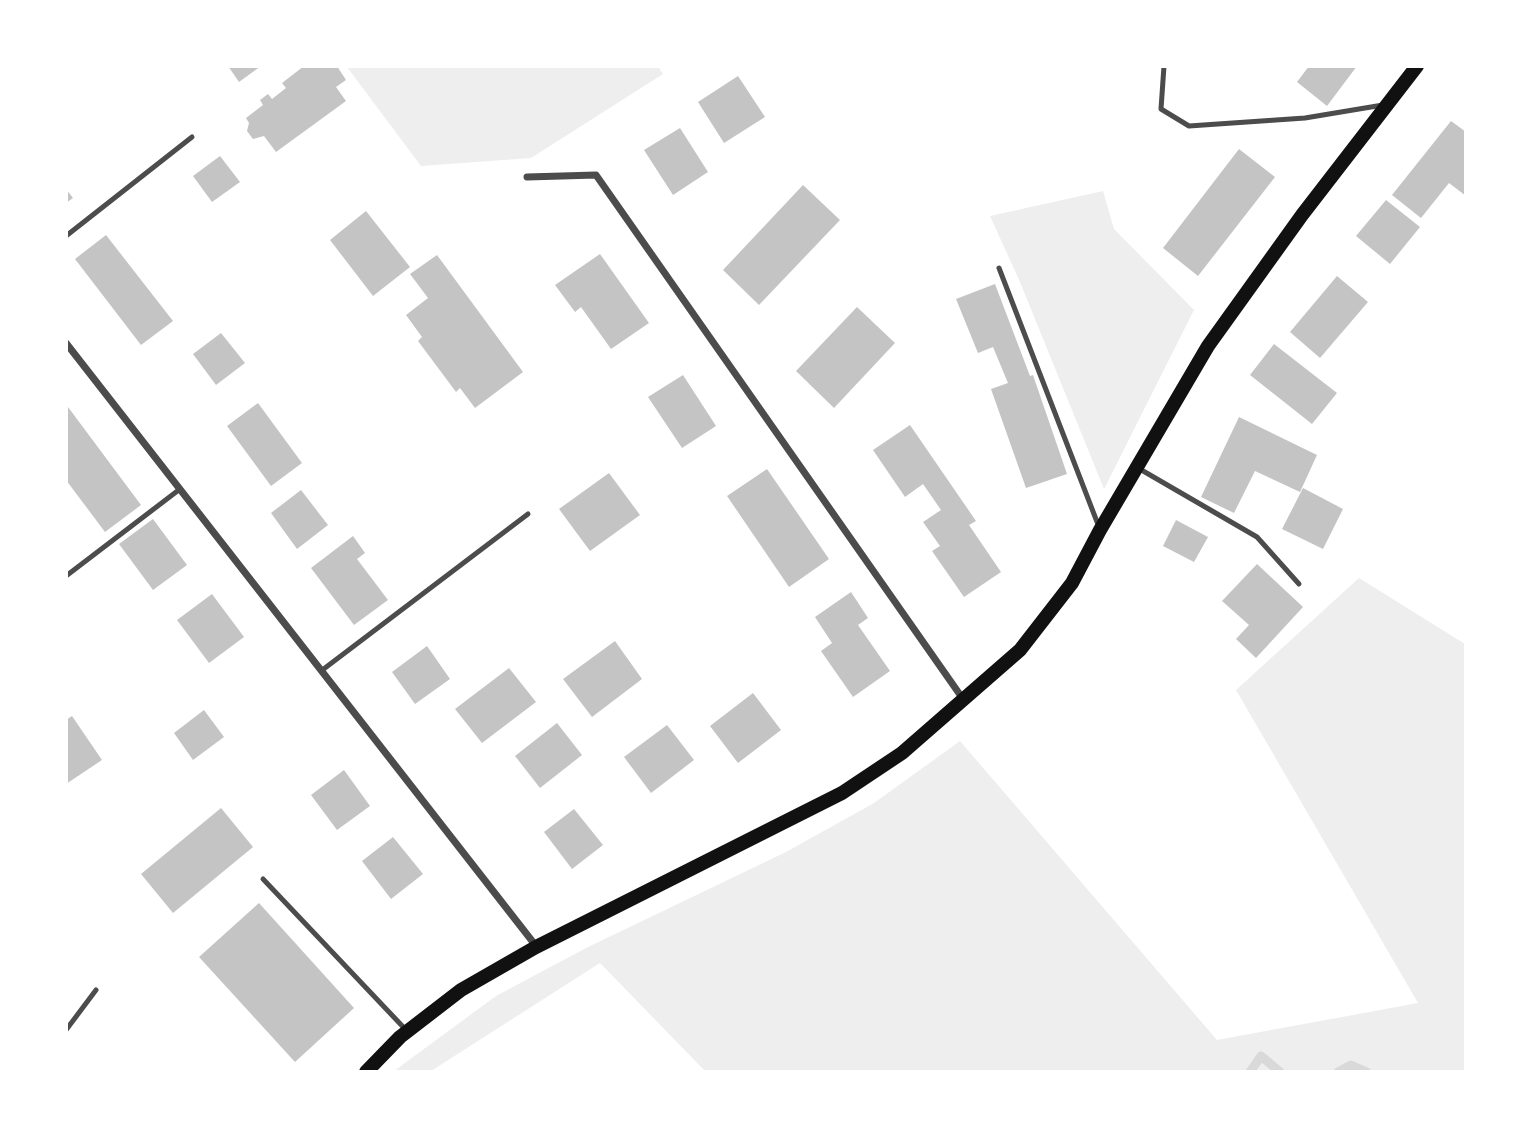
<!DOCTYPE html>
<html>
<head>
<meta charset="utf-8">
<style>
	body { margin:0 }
	#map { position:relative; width:1532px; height:1138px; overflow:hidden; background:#fff; font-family:Spectral,serif }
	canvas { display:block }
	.frame { position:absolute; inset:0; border:68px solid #fff; pointer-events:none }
</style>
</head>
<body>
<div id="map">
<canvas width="1532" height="1138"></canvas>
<div class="frame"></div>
</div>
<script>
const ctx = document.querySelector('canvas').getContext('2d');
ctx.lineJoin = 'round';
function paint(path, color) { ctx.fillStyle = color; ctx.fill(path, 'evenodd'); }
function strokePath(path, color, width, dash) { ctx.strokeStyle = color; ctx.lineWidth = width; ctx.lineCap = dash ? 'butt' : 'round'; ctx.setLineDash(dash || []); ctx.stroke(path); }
const green = new Path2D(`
	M658 66 663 74 531 158 421 166 347 67Z
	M1103 191 1114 229 1194 310 1104 489 1020 282 990 216Z
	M1359 578 1465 644V1071H705L600 963 431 1071H394L496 996 586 948 786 852 874 803 960 741 1217 1040 1418 1003 1236 690Z`);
const stream = new Path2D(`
	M1250 1072 1261 1056 1280 1072
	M1338 1072 1351 1065 1367 1072`);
const building = new Path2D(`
	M228 66H261L239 82Z
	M304 66H337L346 80 336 87 346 101 276 152 264 136 253 139 247 131 249 123 246 118 263 105 260 100 268 94 272 99 286 88 282 83Z
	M1309 66H1357L1327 106 1297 82Z
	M738 76 765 117 724 143 698 102Z
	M1451 121 1466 132V196L1449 183 1421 218 1392 195Z
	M680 128 708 172 673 195 644 150Z
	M1239 149 1275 177 1198 276 1163 248Z
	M220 156 240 182 212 202 193 176Z
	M803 185 840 220 759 305 723 270Z
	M66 189 73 198 66 203Z
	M1386 200 1420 227 1390 264 1356 236Z
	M366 211 410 267 373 296 330 240Z
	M106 235 173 321 141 345 75 259Z
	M600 254 649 323 611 349 581 307 575 312 555 285Z
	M437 255 523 372 475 408 460 388 456 392 418 341 422 337 406 315 428 298 410 274Z
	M1337 276 1368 302 1320 358 1290 332Z
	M995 284 1030 376 1033 375 1067 474 1026 488 991 389 1008 383 993 347 978 353 956 299Z
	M857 307 895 343 834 408 796 371Z
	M221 333 245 363 216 385 193 354Z
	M1274 344 1337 393 1312 424 1250 375Z
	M683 375 716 426 682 448 648 397Z
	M258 403 302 463 271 486 227 426Z
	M68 407 141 505 105 532 66 480Z
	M1239 417 1317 455 1300 492 1255 471 1234 513 1201 497Z
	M910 425 976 521 969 525 1001 572 964 597 932 551 940 546 923 522 941 510 923 484 905 497 873 450Z
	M767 469 829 559 789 587 727 496Z
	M609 473 640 515 590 551 559 509Z
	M1303 488 1343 509 1323 549 1282 529Z
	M301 490 328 525 297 549 271 513Z
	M153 519 187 565 153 590 119 544Z
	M1176 520 1208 537 1194 562 1163 546Z
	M353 536 365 553 357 559 388 600 354 625 311 568Z
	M1257 564 1303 607 1256 658 1236 639 1249 625 1222 601Z
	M851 592 868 618 858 625 890 671 853 697 821 651 832 643 815 617Z
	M212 594 244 637 209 663 177 620Z
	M615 641 642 679 592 717 563 679Z
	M427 646 450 679 415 704 392 672Z
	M509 668 536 702 482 743 455 709Z
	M753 693 781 730 738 763 710 726Z
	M204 710 224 737 193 760 174 733Z
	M72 716 102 760 66 784V720Z
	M557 723 582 755 540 788 515 756Z
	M667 725 694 760 651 793 624 757Z
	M344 770 370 806 337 830 311 795Z
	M221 808 253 847 173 913 141 874Z
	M574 809 603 845 572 869 544 832Z
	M393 837 423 874 391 899 362 861Z
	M259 903 354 1008 295 1062 199 957Z`);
const service = new Path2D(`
	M1164 66 1161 109 1189 126 1305 118 1383 105
	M66 236 192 137
	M999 268 1099 527
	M1138 468 1257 537 1299 584
	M66 576 180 489
	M321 671 528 514
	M263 879 407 1031
	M66 1030 96 990`);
const minor = new Path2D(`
	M527 177 596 175 963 699
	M66 343 536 946`);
const secondary = new Path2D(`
	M366 1072 400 1037 461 990 536 947 842 793 902 753 1020 650 1072 583 1100 530 1208 346 1302 215 1417 66`);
paint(green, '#eee');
strokePath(stream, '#d9d9d9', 9);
paint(building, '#c4c4c4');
strokePath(service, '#4c4c4c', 5);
strokePath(minor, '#4c4c4c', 7);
strokePath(secondary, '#111', 14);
</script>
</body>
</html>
